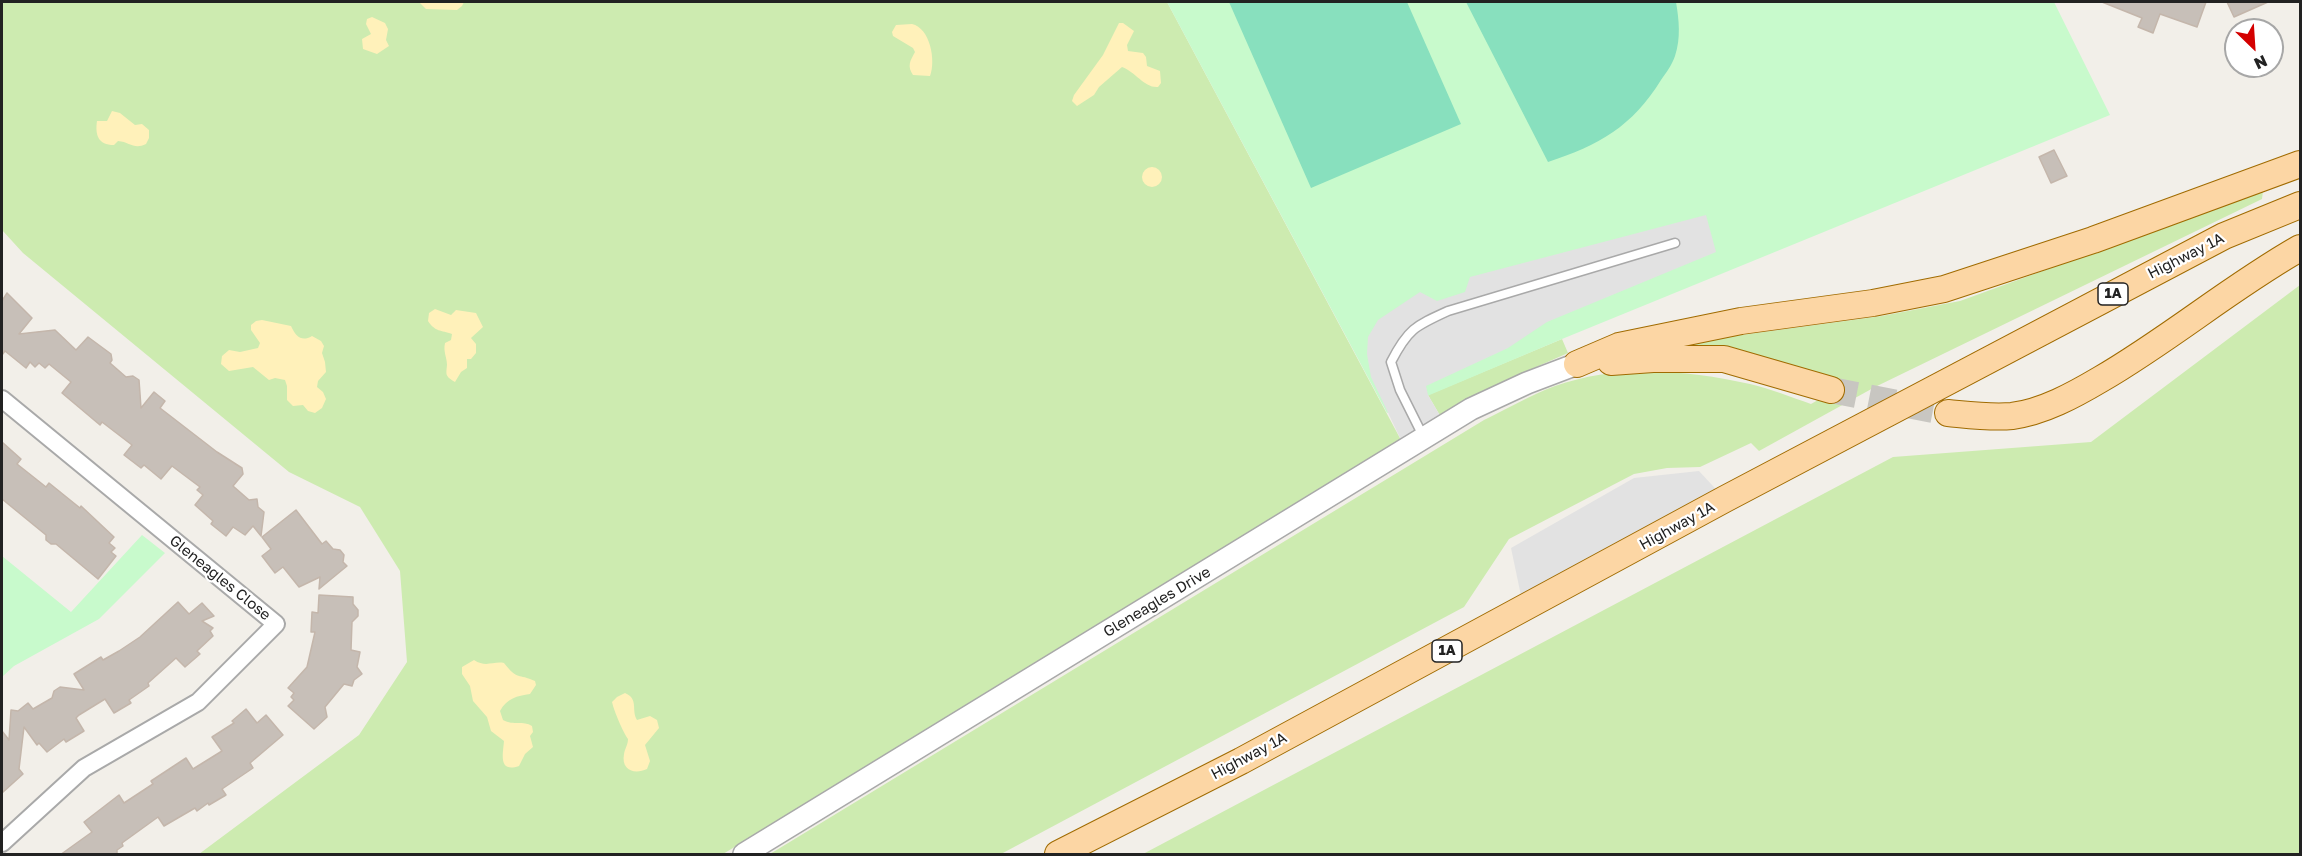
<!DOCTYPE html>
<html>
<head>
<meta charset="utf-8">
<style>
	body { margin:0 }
	#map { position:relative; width:2302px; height:856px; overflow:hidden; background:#f2efe9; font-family:"Golos Text",sans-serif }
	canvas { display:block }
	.frame { position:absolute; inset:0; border:3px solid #222; pointer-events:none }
	.north { position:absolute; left:2224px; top:18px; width:60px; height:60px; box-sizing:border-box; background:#fff; border:2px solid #a7a7a7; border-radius:50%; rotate:155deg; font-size:16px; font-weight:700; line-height:24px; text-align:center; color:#222 }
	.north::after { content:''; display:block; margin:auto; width:21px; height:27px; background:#d40000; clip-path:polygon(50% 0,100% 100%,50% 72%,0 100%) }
</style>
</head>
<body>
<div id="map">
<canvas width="2302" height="856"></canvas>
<div class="frame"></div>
<div class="north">N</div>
</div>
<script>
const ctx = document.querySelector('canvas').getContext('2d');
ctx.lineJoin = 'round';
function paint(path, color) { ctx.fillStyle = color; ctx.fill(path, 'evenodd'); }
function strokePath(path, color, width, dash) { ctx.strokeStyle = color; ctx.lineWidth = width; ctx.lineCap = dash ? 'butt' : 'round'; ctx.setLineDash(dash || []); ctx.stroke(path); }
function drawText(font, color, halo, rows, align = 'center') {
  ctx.font = font + ' "Golos Text",sans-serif'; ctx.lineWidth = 4.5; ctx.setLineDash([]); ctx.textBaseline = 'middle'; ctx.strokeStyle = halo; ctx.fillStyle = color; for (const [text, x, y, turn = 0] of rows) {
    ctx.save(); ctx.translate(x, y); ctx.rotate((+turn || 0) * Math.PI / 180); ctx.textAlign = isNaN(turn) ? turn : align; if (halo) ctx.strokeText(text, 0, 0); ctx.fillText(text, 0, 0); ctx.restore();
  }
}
const grass = new Path2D(`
	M2 2H1167L1402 442 723 854H199L359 735 407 662 400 571 360 507 289 472 23 253 2 230Z
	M2263 191 2262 199 1875 387 1759 451 1751 443 1700 467 1667 468 1634 474 1509 539 1464 607 1001 854H770L1484 420C1507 409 1531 395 1555 386 1616 364 1688 370 1750 384 1771 389 1791 397 1811 404L1844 385 1784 368 1652 347 1882 316 1960 301Z
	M2300 285V854H1143L1893 457 2091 442Z
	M1562 339 1568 353 1518 375 1442 419 1428 395Z`);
const sand = new Path2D(`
	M419 2H464L462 6 457 10 426 9Z
	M372 17 385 23 388 29 386 40 389 46 377 54 363 49 362 39 371 34 366 24 367 19Z
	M1119 23H1123L1134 31 1127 45 1128 51 1143 53 1146 57 1147 66 1160 71 1161 83 1158 87C1144 88 1136 72 1122 67L1099 87 1094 95 1077 106 1072 101 1074 95 1103 55Z
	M912 24C930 28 936 60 930 76L913 75C907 66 910 61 915 52L913 48 893 36 892 32 896 25Z
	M112 111 120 113 135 125 142 124 149 130V138L146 144C134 150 130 142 118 141L114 145C98 145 95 135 97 121H107Z
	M1142 177a10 10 0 1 1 20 0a10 10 0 1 1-20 0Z
	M435 309 451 315 456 310 476 313 483 327 471 338 476 344V353L471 359H467V368L461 372 455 382C445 376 446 375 447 365 447 357 443 352 445 343L451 340 452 334C441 330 435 332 428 321L429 313Z
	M262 320 291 326C296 337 302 342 312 336L321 341 324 346 322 353 325 362 326 372 318 381 317 387 323 392 326 399 322 408 315 413 308 411 303 405 293 406 287 400V386L285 380 275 378 269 380 253 367 229 371 221 364 222 356 229 350 240 352 258 348 260 343 251 330V325L256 321Z
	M474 660C486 668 493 661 504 663 518 681 518 673 535 681L536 685 530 694C517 696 507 698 500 711L503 720C514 726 523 720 532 726L533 732 530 736 533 747 525 754 519 766C498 773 503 754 504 741L491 731 487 717 473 701 470 686 462 674V667Z
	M625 693C639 699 631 710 637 720L650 716 657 720 659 728 645 745 650 761 647 769C634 775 621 770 624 754 625 748 628 745 628 739 623 732 614 711 612 702L617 697Z`);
const park = new Path2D(`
	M1167 2H2054L2110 115 1562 339 1387 413Z
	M142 535 165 553 99 619 14 666 2 677V556L71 612Z`);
const pitch = new Path2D(`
	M1229 2H1407L1461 124 1311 188Z
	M1466 2H1676C1679 20 1681 38 1675 56 1672 65 1666 73 1661 80 1632 127 1599 145 1548 162Z`);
const parking = new Path2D(`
	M1706 215 1716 252 1547 322 1508 348 1426 386 1428 395 1442 419 1402 442 1371 377 1367 354 1368 337 1378 320 1420 292 1437 301 1465 292 1470 277Z
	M1699 471 1725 499 1524 610 1511 548 1634 478Z`);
const building = new Path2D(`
	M2102 2H2206L2197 27 2160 14 2153 33 2138 27 2142 18Z
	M2227 2H2268L2234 17Z
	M2054 150 2067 176 2051 183 2039 157Z
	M7 293 32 318 19 334 55 330 76 350 88 337 111 354 112 360 110 363 126 377 133 376 139 380 141 408 154 392 165 401 160 408 217 452 242 468 243 474 233 486 249 500 257 499 258 507 264 512 261 536 253 526 245 535 233 527 226 536 211 524 213 521 195 505 203 495 197 490 200 487 172 466 161 479 144 465 141 468 124 455 132 445 102 422 100 425 62 393 71 382 49 364 45 368 39 363 35 367 30 362 26 368 5 351 2 355V301Z
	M2 442 21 459 17 464 46 487 49 483 80 508 81 506 114 537 109 543 115 548 111 552 116 556 98 579 56 544H51L46 540V535L2 499Z
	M296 510 322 544 326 541 333 549 340 550 344 555 343 562 347 566 319 589 320 577 299 587 283 567 275 573 262 556 271 549 262 537Z
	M319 595 353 597V604L358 610V616L352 622 351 650 360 652 357 667 362 674 354 680 352 686 344 684 325 707 327 717 314 729 288 706 294 700 291 697 294 693 288 688 307 667 315 632H311L312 612 318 613Z
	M178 602 189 614 202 603 214 616 202 621 213 628 210 631 213 636 197 651 200 654 185 667 176 658 148 683 149 686 129 700 131 703 114 713 105 699 79 715 76 718 84 731 66 742 64 739 47 752 39 743 37 745 24 727 19 769 23 774 2 793V731L9 740 11 710 18 711 28 703 33 709 52 698 54 691 60 687 84 690 74 674 101 657 103 660 119 651 140 637Z
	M246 709 257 723 266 715 283 735 250 763 253 768 222 789 226 795 209 805 208 803 197 811 195 808 164 826 158 817 122 843 123 846 117 850V855H60L92 832 84 822 119 795 124 803 153 784 151 781 186 758 193 769 222 751 212 737 234 723 232 721Z`);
const primaryTunnel = new Path2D(`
	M1831 390 1948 413`);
const service = new Path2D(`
	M1424 438 1400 390 1391 362C1408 329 1415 326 1448 311L1675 243`);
const minor = new Path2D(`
	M2 399 276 624 198 702 84 768 2 843`);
const tertiary = new Path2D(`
	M744 854 1471 409 1527 383 1577 364`);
const primary = new Path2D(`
	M1611 362 1653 359H1724L1831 390
	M1577 364 1619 346 1741 321 1873 303 1944 289 2093 240 2300 164
	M1948 413C1969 415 1991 418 2012 416 2043 412 2074 395 2101 379 2170 339 2231 287 2300 248
	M1058 854 1241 761 1725 499 2224 236 2300 205`);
const shields = [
	[2113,294,30],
	[1447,651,30]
];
const shieldNames = [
	["1A",2113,294],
	["1A",1447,651]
];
const streetNames = [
	["Highway 1A",2186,256,-27],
	["Highway 1A",1677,526,-29],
	["Gleneagles Close",220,578,39],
	["Gleneagles Drive",1157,602,-31],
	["Highway 1A",1249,756,-28]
];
paint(grass, '#cdebb0');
paint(sand, '#fff1ba');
paint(park, '#c8facc');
paint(pitch, '#88e0be');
paint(parking, '#e2e2e2');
paint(building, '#c7bfb8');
strokePath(building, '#c4b6ab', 1.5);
strokePath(primaryTunnel, '#c8c6c1', 26, [26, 13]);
strokePath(service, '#a9a9a9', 11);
strokePath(minor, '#a9a9a9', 20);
strokePath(tertiary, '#a9a9a9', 24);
strokePath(primary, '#a06b00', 28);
strokePath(service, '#fff', 8);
strokePath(minor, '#fff', 16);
strokePath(tertiary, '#fff', 21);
strokePath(primary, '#fcd6a4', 26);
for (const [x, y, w] of shields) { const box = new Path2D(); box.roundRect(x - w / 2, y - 11, w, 22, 4.5); ctx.fillStyle = '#fff'; ctx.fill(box); strokePath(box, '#222', 1.5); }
drawText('bold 14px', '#222', null, shieldNames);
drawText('15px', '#222', '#fff', streetNames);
</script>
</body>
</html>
